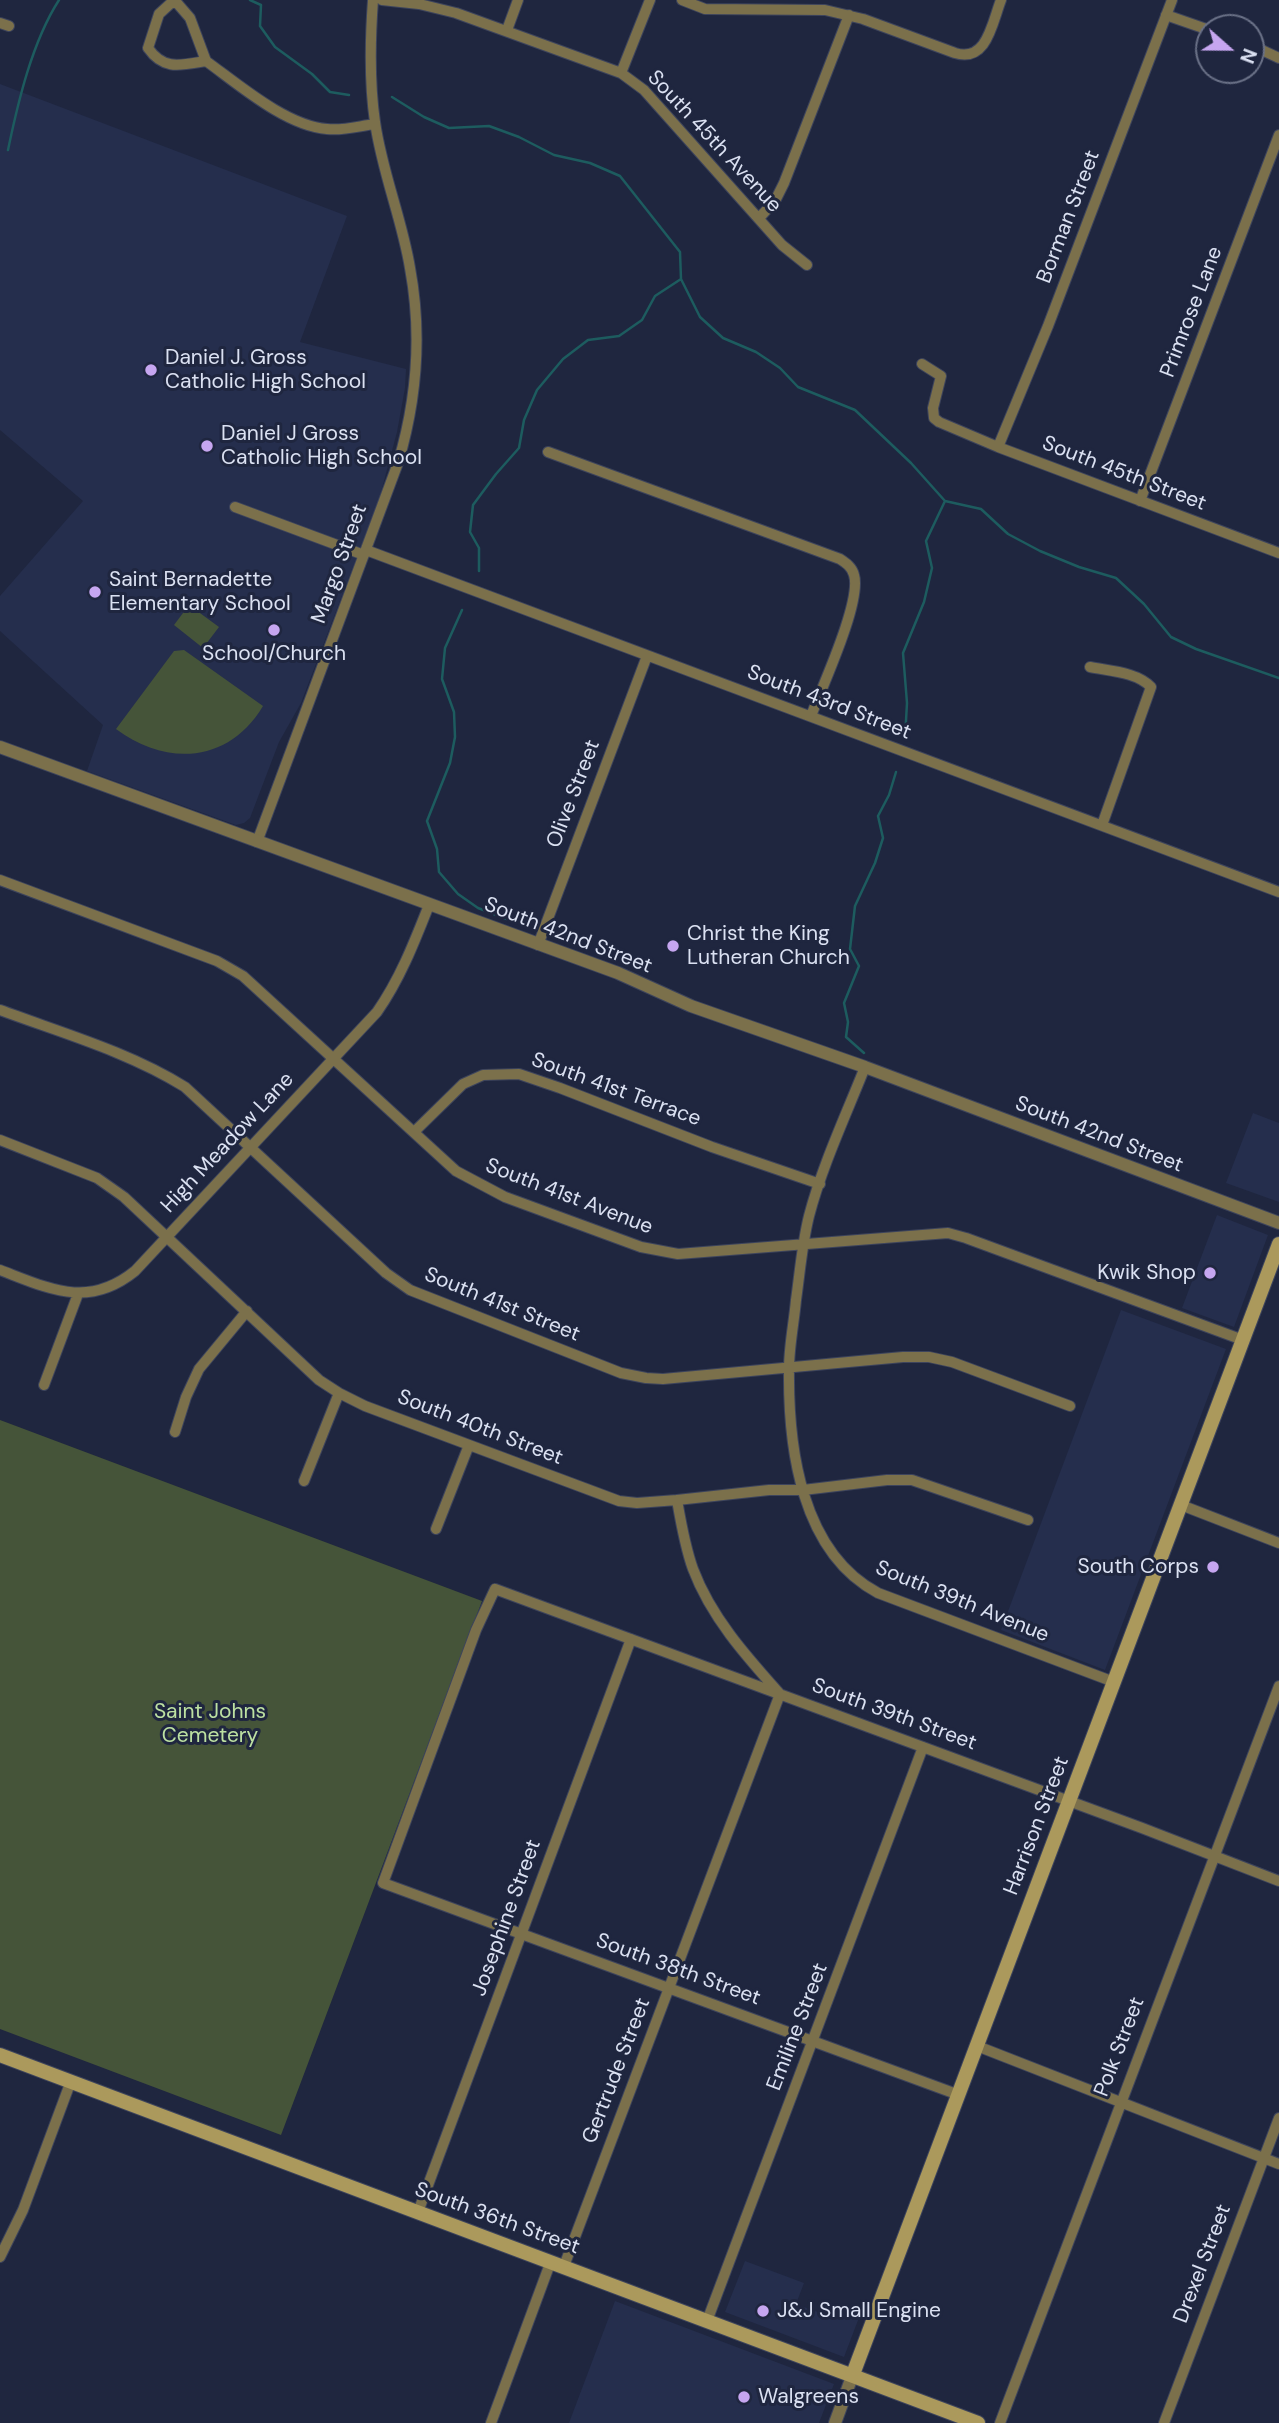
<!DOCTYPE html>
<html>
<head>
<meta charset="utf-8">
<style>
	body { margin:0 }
	#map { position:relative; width:1279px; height:2423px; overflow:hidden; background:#1f263f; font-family:"DM Sans",sans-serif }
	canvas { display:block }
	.north { position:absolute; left:1195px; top:14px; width:70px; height:70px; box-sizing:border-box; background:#1f263f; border:2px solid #6a7187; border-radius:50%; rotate:111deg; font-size:19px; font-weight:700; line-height:28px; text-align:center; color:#dbe1f2 }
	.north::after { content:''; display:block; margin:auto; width:24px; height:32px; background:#c6a6f0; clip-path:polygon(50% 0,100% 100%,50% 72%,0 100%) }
</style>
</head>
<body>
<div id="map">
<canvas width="1279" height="2423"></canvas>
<div class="north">N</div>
</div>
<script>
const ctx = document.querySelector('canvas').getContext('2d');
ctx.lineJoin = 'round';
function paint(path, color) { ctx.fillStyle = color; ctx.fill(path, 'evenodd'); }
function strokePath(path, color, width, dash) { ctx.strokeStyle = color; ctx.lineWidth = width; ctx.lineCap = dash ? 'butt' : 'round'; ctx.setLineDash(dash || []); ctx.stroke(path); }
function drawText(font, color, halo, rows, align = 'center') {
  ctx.font = font + ' "DM Sans",sans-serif'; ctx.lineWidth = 6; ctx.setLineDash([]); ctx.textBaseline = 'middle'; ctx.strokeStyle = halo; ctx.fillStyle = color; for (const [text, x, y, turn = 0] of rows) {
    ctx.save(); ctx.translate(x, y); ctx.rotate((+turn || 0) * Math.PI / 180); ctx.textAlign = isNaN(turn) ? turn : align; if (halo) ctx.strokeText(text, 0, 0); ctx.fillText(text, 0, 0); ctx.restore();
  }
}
const built = new Path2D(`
	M0 84 347 216 300 342 406 369 405 388 397 432 380 496 301 703 279 742 250 818 244 823 236 825 87 771 103 725 0 631V596L83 501 0 430Z
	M1253 1113 1279 1123V1202L1226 1183Z
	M1217 1215 1268 1235 1234 1327 1182 1308Z
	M1121 1310 1226 1349 1105 1670 1001 1630Z
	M745 2261 804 2283 796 2304 823 2314 827 2303 860 2315 844 2357 725 2312Z
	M615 2301 834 2384 819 2423H569Z`);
const green = new Path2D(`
	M189 605 219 627 203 648 174 625Z
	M184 650 263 706C229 763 167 767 116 729L174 651Z
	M0 1420 482 1601 281 2135 0 2029Z`);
const stream = new Path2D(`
	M250 0 261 5 260 26 275 47 312 74 330 92 349 95
	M392 97 424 117 449 128 489 126 519 137 554 155 590 163 620 176 680 252 681 279 700 317 723 338 756 352 780 368 798 387 855 410 911 463 945 501 981 509 1008 534 1040 551 1079 567 1116 578 1144 604 1171 637 1196 649 1279 678
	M8 150C18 102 32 42 59 0
	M479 571V548L470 532 473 505 496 474 519 448 524 420 537 390 563 359 588 340 619 336 642 320 655 296 681 279
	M462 610 445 648 442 679 454 712 455 737 450 763 427 821 437 849 439 872 458 894 478 908 512 921
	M905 738 907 703 903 653 924 602 932 568 926 541 945 501
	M864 1053 846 1037 848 1022 844 1003 859 966 850 949 855 906 875 863 883 838 878 816 889 795 896 772`);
const minor = new Path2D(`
	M382 0 419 4 456 13 621 73 644 90 782 245 807 265
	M682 0 705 9 825 10 863 19 955 53C987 63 992 23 1001 0
	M171 3H177L190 18 206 61C181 65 164 71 148 48L159 14Z
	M1166 15 1209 30
	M0 23 9 26
	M507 30 518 0
	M1251 45 1279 58
	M206 61C238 84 286 126 327 129 343 131 359 126 375 124
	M621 73 650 0
	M759 218 775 201 784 183 849 15
	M922 364 941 376 933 408 934 418 939 422 998 447 1279 553
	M998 447 1048 326 1172 0
	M548 452 840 559C846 563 852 567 854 575 862 601 822 687 811 716
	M1140 501 1279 135
	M235 507 364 555
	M366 550 1279 892
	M1090 667C1110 671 1137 672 1151 687L1102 825
	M257 842 398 463C417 399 422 333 410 268 402 219 382 172 375 122 369 81 370 41 373 0
	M0 880 217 961 243 976 456 1171 505 1197 641 1247 678 1254 948 1233 966 1238 1243 1340
	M538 945 647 656
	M0 1010C62 1033 129 1052 185 1087L386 1273 410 1290 621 1373 646 1378 663 1379 903 1357H929L952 1362 1070 1406
	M865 1067C846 1115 822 1166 809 1216 802 1244 800 1272 796 1300 794 1323 789 1346 789 1369 788 1448 801 1552 878 1593L1114 1682
	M414 1132 463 1084 483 1075 519 1074 560 1088 712 1147 820 1184
	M0 1140 97 1178 124 1197 319 1380 339 1393 365 1406 619 1501 637 1503 677 1500 769 1490H803L887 1480H912L1028 1520
	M0 1270C50 1289 88 1309 135 1271L377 1012C400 979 414 943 429 905
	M44 1385 78 1294
	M175 1432 186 1397 199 1369 247 1311
	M304 1481 339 1393
	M1181 1505 1279 1543
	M436 1529 469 1445
	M977 2046 1279 2164
	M959 2095 383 1883 476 1630 495 1589 1142 1828 1279 1881
	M418 2212 631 1639
	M0 2257 23 2210 71 2081
	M564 2266 780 1694C746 1656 711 1617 693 1569 685 1547 681 1523 677 1500
	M707 2321 923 1747
	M491 2423 551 2261
	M1000 2423 1279 1686
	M1164 2423 1279 2118`);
const tertiary = new Path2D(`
	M0 747 618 973 691 1006 865 1067 1279 1223
	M835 2423 853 2374`);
const secondary = new Path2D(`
	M0 2055 978 2423
	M853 2374 1279 1244`);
const markers = [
	[151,370,7,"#c6a6f0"],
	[207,446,7,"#c6a6f0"],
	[95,592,7,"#c6a6f0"],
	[274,630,7,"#c6a6f0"],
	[673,946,7,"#c6a6f0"],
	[1210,1273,7,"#c6a6f0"],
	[1213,1567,7,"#c6a6f0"],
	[763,2311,7,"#c6a6f0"],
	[744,2397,7,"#c6a6f0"]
];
const streetNames = [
	["South 45th Avenue",714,142,47],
	["Borman Street",1069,217,-69],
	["Primrose Lane",1192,312,-69],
	["South 45th Street",1124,474,21],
	["Margo Street",340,564,-70],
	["South 43rd Street",829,703,21],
	["Olive Street",574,794,-69],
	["South 42nd Street",568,936,21],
	["South 41st Terrace",616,1090,20],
	["South 42nd Street",1099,1135,21],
	["High Meadow Lane",228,1143,-47],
	["South 41st Avenue",569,1197,21],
	["South 41st Street",502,1305,22],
	["South 40th Street",480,1428,21],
	["South 39th Avenue",962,1602,22],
	["South 39th Street",894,1715,20],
	["Harrison Street",1037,1826,-69],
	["Josephine Street",507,1918,-70],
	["South 38th Street",678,1970,20],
	["Emiline Street",798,2027,-69],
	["Polk Street",1120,2047,-69],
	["Gertrude Street",617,2071,-69],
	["South 36th Street",497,2219,20],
	["Drexel Street",1203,2264,-69]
];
const poiNames = [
	["Daniel J. Gross",165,358],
	["Catholic High School",165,382],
	["Daniel J Gross",221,434],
	["Catholic High School",221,458],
	["Saint Bernadette",109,580],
	["Elementary School",109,604],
	["School/Church",274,654,"center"],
	["Christ the King",687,934],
	["Lutheran Church",687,958],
	["Kwik Shop",1196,1273,"right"],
	["South Corps",1199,1567,"right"],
	["J&J Small Engine",777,2311],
	["Walgreens",758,2397]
];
const parkNames = [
	["Saint Johns",210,1712],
	["Cemetery",210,1736]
];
paint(built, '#252e4d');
paint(green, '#455439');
strokePath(stream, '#1d5c5f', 2.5);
strokePath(minor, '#3d445c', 12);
strokePath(tertiary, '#3d445c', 14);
strokePath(secondary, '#3d445c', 16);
strokePath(minor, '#7b704b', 10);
strokePath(tertiary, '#7b704b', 12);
strokePath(secondary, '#ab995c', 14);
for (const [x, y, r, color] of markers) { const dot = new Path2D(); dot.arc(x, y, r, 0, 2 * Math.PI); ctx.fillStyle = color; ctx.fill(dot); strokePath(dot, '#1f263f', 2.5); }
drawText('21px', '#dbe1f2', '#1f263f', streetNames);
drawText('21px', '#dbe1f2', '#1f263f', poiNames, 'left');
drawText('21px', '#bde1a2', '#1f263f', parkNames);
</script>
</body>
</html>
